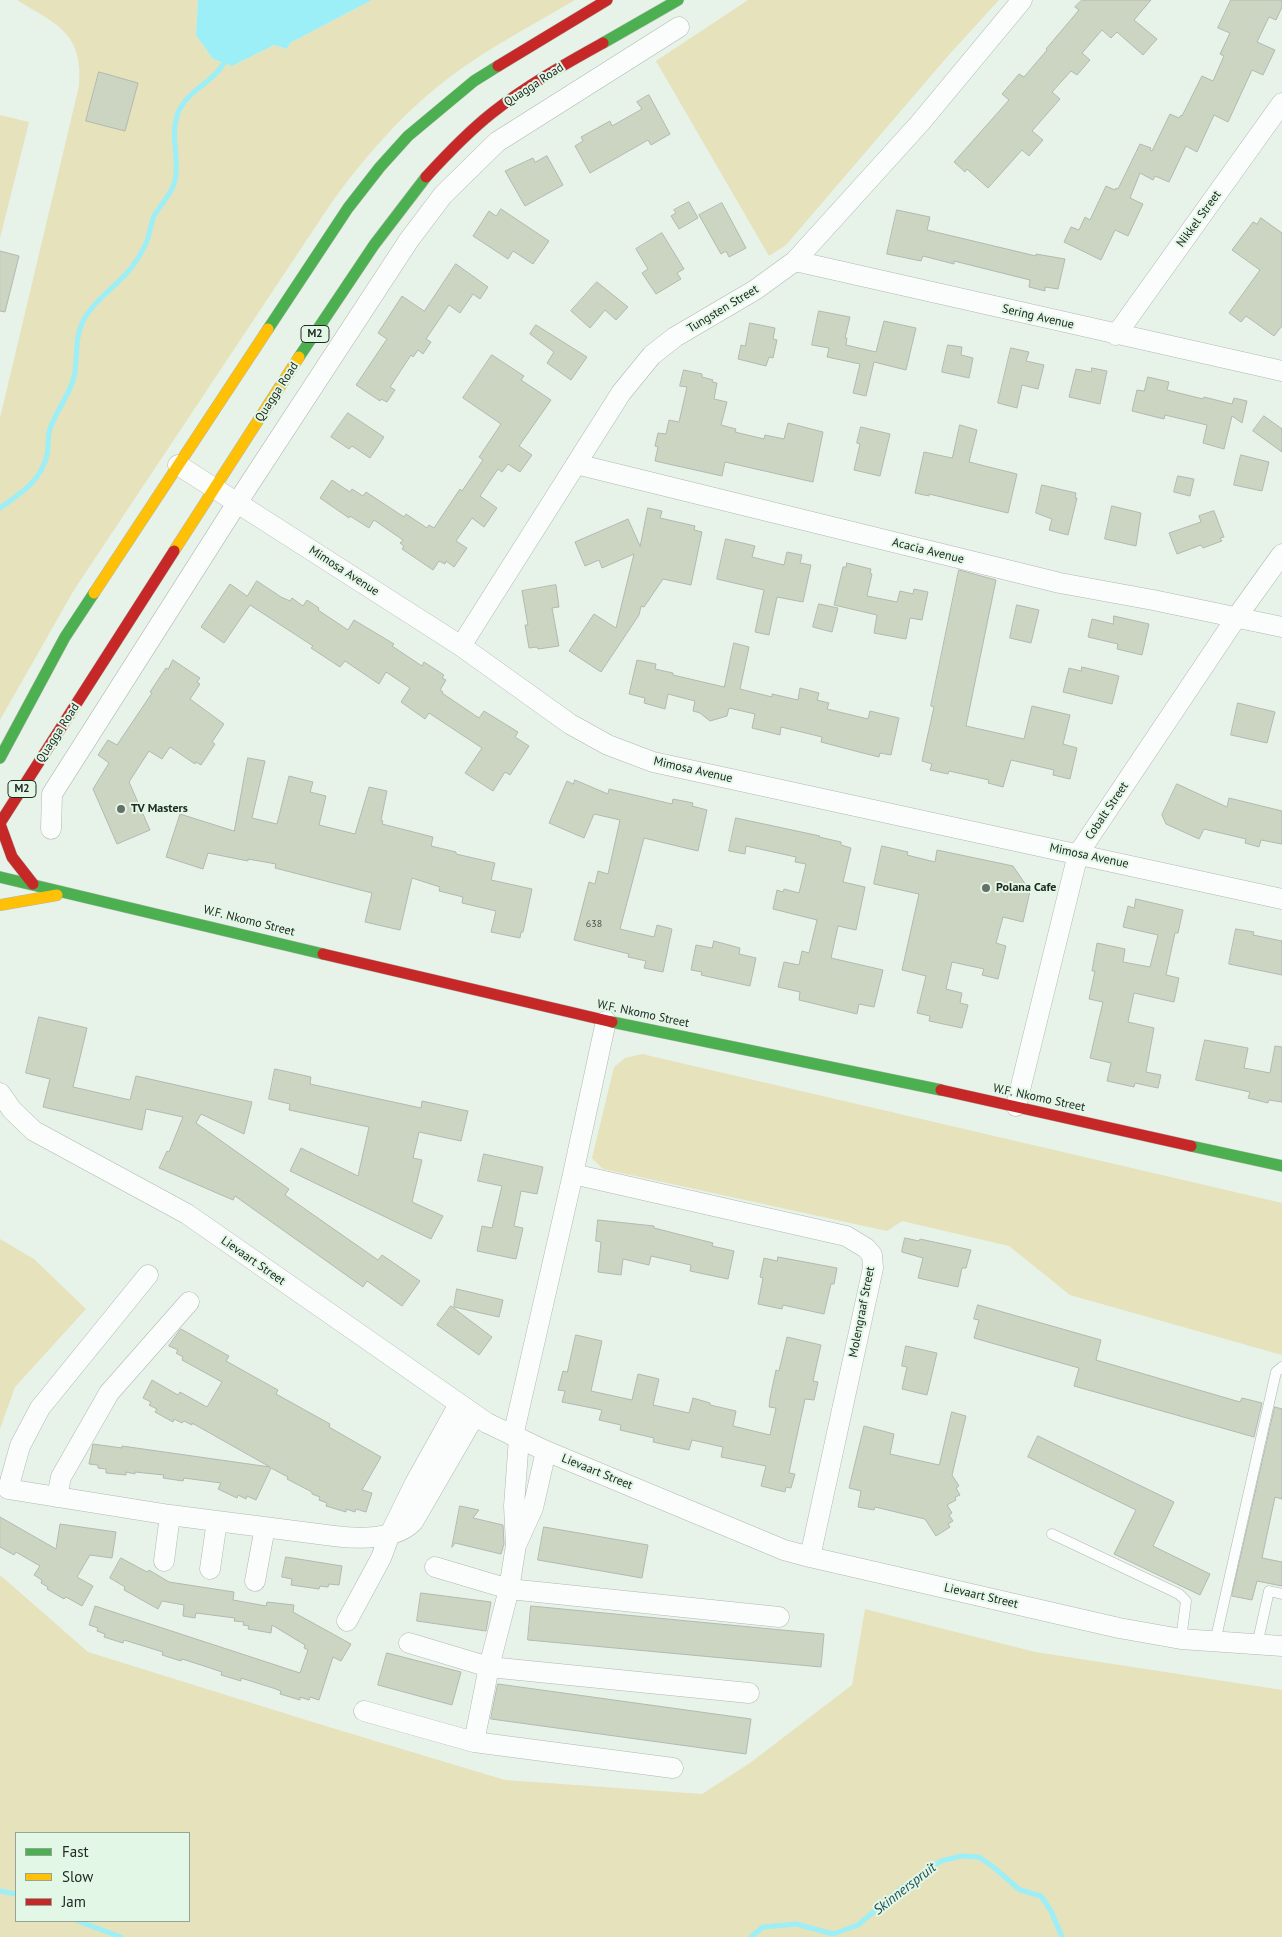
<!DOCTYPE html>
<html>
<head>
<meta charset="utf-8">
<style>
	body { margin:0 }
	#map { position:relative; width:1282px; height:1937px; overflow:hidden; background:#e7f2e9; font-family:"PT Sans",sans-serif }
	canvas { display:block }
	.legend { position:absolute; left:15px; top:1832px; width:175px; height:90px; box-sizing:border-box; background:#e2f7e6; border:1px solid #94a598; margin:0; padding:6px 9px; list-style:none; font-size:15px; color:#202922 }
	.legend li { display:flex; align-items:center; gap:10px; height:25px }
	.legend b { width:25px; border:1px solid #94a598 }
</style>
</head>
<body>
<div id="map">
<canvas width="1282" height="1937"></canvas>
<ul class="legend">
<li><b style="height:6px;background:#4caf50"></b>Fast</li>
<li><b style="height:6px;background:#ffc107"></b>Slow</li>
<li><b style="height:6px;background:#c62828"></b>Jam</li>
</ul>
</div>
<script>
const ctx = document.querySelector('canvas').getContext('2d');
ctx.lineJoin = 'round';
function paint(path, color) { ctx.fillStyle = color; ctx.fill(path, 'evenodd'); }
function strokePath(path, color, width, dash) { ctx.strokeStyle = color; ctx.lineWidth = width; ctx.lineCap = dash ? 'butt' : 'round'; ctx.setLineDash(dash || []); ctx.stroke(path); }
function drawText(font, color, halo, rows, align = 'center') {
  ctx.font = font + ' "PT Sans",sans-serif'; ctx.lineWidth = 4; ctx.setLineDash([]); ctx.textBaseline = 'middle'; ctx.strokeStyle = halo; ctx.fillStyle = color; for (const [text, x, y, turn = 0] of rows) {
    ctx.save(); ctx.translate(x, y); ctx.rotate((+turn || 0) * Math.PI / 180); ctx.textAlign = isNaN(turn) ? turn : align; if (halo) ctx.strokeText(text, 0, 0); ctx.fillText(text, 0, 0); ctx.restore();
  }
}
const green = new Path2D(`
	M17 0H198L196 35 213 59 232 66 274 45 287 49 290 43 372 0H575C539 21 502 41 468 64 414 100 370 150 332 202L74 590 0 720V418L79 86C84 33 56 24 17 0Z
	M748 0H999L947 57 786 245 769 256 656 61Z
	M0 115 29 122 0 238Z
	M642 1054 1282 1203V1355L1070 1295 1009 1246 902 1221 887 1231 603 1169 592 1158 614 1067 625 1058Z
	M0 1239 34 1259 86 1309 15 1387 0 1429Z
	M0 1575 88 1652 319 1724 505 1780 702 1794 750 1763 852 1685 865 1609 1035 1652 1282 1690V1937H0ZM16 1833H189V1921H16Z`);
const water = new Path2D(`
	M198 0H372L290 43 287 49 274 45 232 66 213 59 196 35Z`);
const stream = new Path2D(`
	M0 508C20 494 41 481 47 455 49 447 47 437 50 429 56 411 69 396 74 377 78 358 74 340 83 321 94 300 117 286 131 268 138 259 144 249 148 238 150 231 151 223 154 216 160 205 170 196 174 184 181 161 169 136 178 113 187 90 213 83 224 63
	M0 1891 16 1894
	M78 1921 121 1937
	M751 1937 763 1927 796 1924 833 1934 858 1925 904 1886 941 1861 961 1856 979 1857 992 1866 1020 1890 1041 1896 1051 1911 1062 1937`);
const building = new Path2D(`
	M1082 0H1151L1134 20 1157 39 1143 55 1117 32 1111 38 1102 30 1082 53 1090 60 1077 75 1071 71 1052 92 1060 99 1032 131 1043 140 1029 156 1022 150 988 188 967 169 965 172 954 162 1009 100 1002 94 1019 74 1024 77 1047 50 1046 49 1079 10 1075 7Z
	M1231 0H1282V7L1276 20 1269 17 1257 42 1275 50 1263 75 1252 70 1228 122 1214 115 1197 152 1186 146 1169 182 1155 176 1153 180 1140 173 1130 198 1143 204 1128 236 1115 230 1101 260 1064 242 1071 227 1079 230 1085 217 1090 220 1106 186 1115 190 1116 188 1118 189 1140 144 1151 148 1150 150 1152 151 1170 114 1179 118 1181 115 1182 116 1202 76 1213 81 1224 56 1220 54 1230 33 1218 28Z
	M99 72 138 83 125 131 86 121Z
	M649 95 670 134 651 145 648 140 590 173 575 146 583 141 581 137 610 121 612 126 642 109 637 102Z
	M547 156 563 185 525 206 505 171 533 158 535 162Z
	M689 202 698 218 679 229 671 216 676 213 674 210Z
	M722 203 746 248 729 257 726 251 721 254 699 215Z
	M501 209 549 241 533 264 513 251 508 259 473 236 489 211 496 216Z
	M897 210 930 217 927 230 1036 256V254L1065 259 1058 289 1045 287V291L1029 287 1030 280 954 261V264L923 256 921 261 887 254Z
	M1261 218 1282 233V326L1274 336 1246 316 1241 322 1229 313 1260 270 1232 250 1253 222 1257 224Z
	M662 233 684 269 677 273 681 279 656 294 642 273 648 269 636 249Z
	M0 251 19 256 5 312 0 311Z
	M456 264 488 287 480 299 473 294 460 313 449 305 426 339 431 342 423 354 418 350 413 357 411 355 390 387 395 390 387 402 381 399 380 401 356 385 387 339 378 333 402 296 424 311Z
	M597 282 628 307 616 320 605 310 590 328 571 311Z
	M819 311 850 317 845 338H847L846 345 876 352 884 321 916 328 906 370 874 362 866 396 853 393 860 364 827 357 829 348 812 345Z
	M750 323 775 328 773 339 777 340 773 358 769 357 766 366 738 359 741 345 745 346Z
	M536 325 587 357 571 380 547 363 554 352 530 334Z
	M948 345 962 347 961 355 973 358 969 378 942 372Z
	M1011 348 1029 352 1026 361 1044 365 1038 389 1022 385 1017 408 998 403Z
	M492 355 524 376 521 380 551 400 519 446 532 455 520 472 508 464 502 472 498 469 480 496 497 508 484 527 472 518 456 541 467 548 454 567 446 561 445 564 439 561 433 570 402 549 404 546 400 543 403 540 374 520 369 528 350 516 349 518 320 498 332 480 350 492 352 489 363 496 366 492 404 517 406 514 427 528 429 525 434 528 460 489 462 491 483 460 479 457 501 424 463 398Z
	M1092 368 1107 371 1100 404 1069 397 1076 369 1091 372Z
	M684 370 702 374V377L713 380 712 382 717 383 714 399 727 402 721 425 736 429 735 432 764 439 765 435 784 439 788 423 823 432 813 482 725 462 722 476 655 461 658 447 655 446 658 433 666 434 669 420 679 422 687 387 680 386Z
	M1148 377 1169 382 1167 390 1203 399 1204 397 1232 404 1234 398 1247 401 1242 423 1232 416 1224 449 1203 443 1207 425 1165 415 1164 419 1132 411 1137 390 1144 391Z
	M348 413 384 437 370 458 352 446 349 449 331 437Z
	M1264 416 1282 429V452L1253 431Z
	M960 425 977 430 969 462 1017 474 1008 513 929 494V496L915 493 924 452 952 458Z
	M861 427 890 434 880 476 854 470 860 444 857 443Z
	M1241 455 1269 462 1262 491 1234 485Z
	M1178 476 1194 479 1190 496 1174 492Z
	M1042 485 1076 493 1075 498H1077L1068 535 1049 530 1052 519 1036 513Z
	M1112 506 1141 513 1136 546 1105 539Z
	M648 508 662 511 660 518 695 526 694 530 702 532 691 585 663 579 644 607 641 606 639 615 601 672 569 651 594 614 616 628 634 554 602 568 599 560 585 566 575 542 628 519 640 546Z
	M1214 511 1224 537 1220 538 1222 541 1203 548 1201 545 1177 554 1169 533 1201 522 1199 516Z
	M726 539 755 546 752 557 784 565 787 552 802 555 800 563 811 565 803 602 777 597 769 635 755 632 764 590 717 579Z
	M847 563 871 569 870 573 872 574 867 596 897 602 900 591 913 594 914 589 928 592 922 620 910 618 906 639 874 633 877 615 834 605 843 567H846Z
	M959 570 996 580 966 726 1024 739 1032 706 1070 715 1063 744 1077 748 1070 779 1053 775 1054 770 1011 760 1003 787 988 783 989 780 949 771 948 774 930 770 932 764 922 761 934 707 931 706Z
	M257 581 281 597 290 601 292 598 303 606 307 600 319 608 318 610 348 630 354 620 394 644 392 646 422 666 424 662 444 675 442 678 446 680 440 690 443 692 442 693 479 718 484 711 518 732 515 737 529 746 510 775 505 772 493 791 465 773 482 748 429 713 425 719 401 702 410 688 386 672 379 684 345 661 340 667 311 648 313 646 250 605 224 643 201 627 230 584 247 596Z
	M556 585 559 607 552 608 559 646 538 649 537 647 529 648 525 625H528L522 591Z
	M819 604 838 608 832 632 813 627Z
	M1017 605 1039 610 1031 643 1010 638Z
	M1114 616 1149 624 1142 655 1117 649 1118 644 1088 637 1092 619 1113 624Z
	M734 643 749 647 740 689 772 697V694L798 700 800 688 819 693 817 700 829 703 827 709 868 719 870 711 899 718 891 755 880 753 879 757 859 752 821 742 822 737 781 727 780 735 752 728 755 714 729 708 727 716 710 721 700 713 693 711 695 701 668 694 665 709 644 703 645 698 629 694 637 660 656 664 655 669 673 673V675L724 687Z
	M173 660 200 678 197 682 200 684 190 699 224 724 212 742 215 744 201 765 196 762 195 764 170 747 162 759 149 751 129 782 150 830 117 844 93 789 109 763 98 755 108 740 117 745 152 693 150 692 166 668 168 669Z
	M1082 667 1119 676 1112 704 1063 692 1069 668 1081 671Z
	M1238 703 1275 712 1267 743 1231 735Z
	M248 758 265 761 252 818 277 824 289 776 313 782 310 792 326 796 319 825 355 834 369 787 387 791 381 820 383 821 382 824 433 837 431 846 456 852V854L495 863 491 880 532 889 523 932H521L520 938 491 932 496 911 462 903 463 897 439 891 440 887 412 878 400 930 365 922 372 893 275 868 276 864 248 859V861L208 853 203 869 166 857 180 814 234 831Z
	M575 780 608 794 609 789 672 804 673 799 693 803 692 806 707 810 698 851 644 838 620 929 654 937 657 925 672 929 663 972 644 968 646 961 628 957 629 954 574 940 589 882 595 884 598 871 608 874 620 820 594 814 584 838 549 823 567 781 573 784Z
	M1177 784 1227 807 1229 798 1282 811V844L1261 840 1259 847 1245 843 1246 839 1204 829 1199 839 1166 824 1162 815Z
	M736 818 820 836 819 837 841 842V845L851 848 843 882 865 887 856 930 838 926 831 958 883 970 874 1007 859 1004 857 1014 799 1000 800 992 778 987 784 962 799 965 802 951 809 953 817 920 773 909 777 890 783 892 784 889 799 893 806 864 795 862 796 857 746 846 745 854 729 851Z
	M882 846 908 852 907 855 935 862 937 850 1013 866 1030 891 1023 922 1003 917 996 943 1006 946 998 979 982 975 984 969 952 962 946 989 962 993 960 1003 968 1005 962 1028 929 1021 930 1016 917 1013 926 976 902 970 919 894 874 884Z
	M1136 899 1183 910 1178 933H1175L1166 975 1179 978 1174 1002 1134 993 1128 1022 1154 1028 1146 1072 1161 1075 1158 1088 1135 1083 1134 1087 1107 1081 1111 1063 1090 1058 1103 1002 1089 999 1095 971H1092L1097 943 1125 949 1123 962 1150 967 1158 935 1123 927 1128 906 1134 908Z
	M1236 929 1254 932 1253 935 1282 941V975L1229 964Z
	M714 941 740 948 739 954 756 958 750 986 701 975 702 972 691 970 696 945 712 948Z
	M39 1017 87 1028 73 1087 130 1100 136 1076 252 1102 244 1134 201 1114 196 1123 289 1189 285 1195 378 1260 382 1255 420 1281 402 1306 367 1281 363 1287 235 1196 233 1200 159 1168 167 1151 169 1152 183 1117 146 1109 142 1130 43 1107 50 1079 26 1073Z
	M1205 1040 1248 1048 1244 1068 1270 1073 1275 1046 1282 1047V1102L1269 1100 1268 1103 1248 1098 1250 1092 1196 1080Z
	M275 1069 311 1077 310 1084 421 1108 422 1101 468 1111 461 1141 419 1132 413 1158 422 1160 412 1202 443 1216 431 1239 290 1171 301 1148 358 1176 369 1127 289 1110 290 1104 269 1099Z
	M484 1154 543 1167 537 1194 521 1191 514 1226 523 1228 516 1259 477 1251 482 1226 492 1228 502 1186 478 1181Z
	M598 1220 654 1226V1228L713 1243 712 1246 734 1251 728 1279 690 1271 691 1265 651 1256 649 1265 623 1259 621 1275 598 1272 601 1242 596 1241Z
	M905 1238 919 1241 920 1239 971 1250 966 1268H962L958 1287 918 1278 923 1258 902 1252Z
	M778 1257 837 1268 834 1284H831L824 1314 783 1305 782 1309 758 1304 763 1278 760 1277 764 1258 777 1261Z
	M457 1289 503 1300 499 1317 454 1307Z
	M978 1305 1101 1340 1096 1360 1240 1402 1242 1398 1262 1403 1254 1437 1074 1386 1079 1368 974 1338 979 1320 974 1319Z
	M451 1306 492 1337 479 1355 437 1325Z
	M181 1329 229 1356 226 1361 278 1390 276 1394 330 1424 329 1427 381 1457 362 1490 372 1493 366 1512 356 1509 355 1512 346 1509V1512L326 1506 327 1503 319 1500 320 1497 312 1494V1492L287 1479 288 1477 271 1468 256 1500 247 1496 246 1499 238 1495 237 1498 218 1489 221 1483 184 1478 183 1481 163 1478 164 1475 135 1472V1474L126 1472V1475L106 1473V1469L98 1468V1465L89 1464 93 1444 122 1448V1446L270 1467 192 1423V1425L184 1421 182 1423 174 1419 173 1422 155 1412 157 1409 149 1405 151 1402 143 1398 152 1380 178 1395 180 1392 207 1407 222 1382 182 1360 183 1357 176 1353 178 1350 169 1346Z
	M576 1335 602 1341 591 1391 632 1400 638 1374 659 1379 653 1405 689 1413 693 1398 710 1403V1405L736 1411 733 1426 770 1435 776 1408 769 1407 770 1398 776 1370 779 1371 787 1337 821 1345 813 1381 818 1382 814 1400 805 1399 796 1440 789 1473 795 1474 791 1488 786 1487 785 1492 761 1486 766 1466 721 1457 723 1447 692 1440 689 1450 653 1442 654 1438 620 1430 621 1425 599 1420 602 1410 562 1402 565 1391 558 1390 563 1371 567 1372Z
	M906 1346 937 1353 927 1395 902 1389 907 1367 902 1366Z
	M1275 1407 1282 1409V1499L1275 1497 1262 1558 1282 1562V1586L1257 1581 1252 1600 1232 1596Z
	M952 1412 966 1416 952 1475 959 1486 956 1488 960 1495 955 1497 956 1500 947 1505 952 1513 949 1515 953 1521 948 1524 950 1527 936 1536 925 1519 875 1507 874 1510 858 1507 861 1491 849 1488 864 1426 894 1434 890 1454 939 1465Z
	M1038 1436 1174 1502 1153 1546 1210 1574 1200 1595 1114 1554 1136 1510 1028 1457Z
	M460 1506 479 1510 473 1518 503 1525 504 1544 501 1554 455 1543 452 1547Z
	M0 1517 56 1549 60 1524 116 1532 112 1558 90 1555 77 1577 93 1586 82 1606 66 1597 64 1599 47 1589 48 1587 41 1583 42 1580 34 1575 40 1566 16 1552 14 1555 0 1547Z
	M544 1527 648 1545 642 1578 538 1560Z
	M286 1557 342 1566 339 1585 329 1584 328 1587 320 1586 319 1589 291 1585 292 1579 282 1577Z
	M121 1558 147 1572 149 1570 169 1582 234 1592 233 1600 266 1606 267 1602 294 1605 293 1612 351 1644 341 1661 333 1657 319 1700 310 1697 309 1700 300 1697V1700L280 1694 281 1691 273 1688 241 1678V1681L221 1675 222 1672 201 1665 182 1659 181 1661 162 1655 163 1652 124 1640 123 1643 104 1637 105 1634 97 1631 98 1628 89 1625 95 1606 300 1673 308 1650 304 1648 305 1645 272 1625 271 1633 248 1629 249 1626 243 1625 244 1622 234 1621 235 1618 196 1613 195 1618 183 1616 184 1605 162 1601 158 1609 124 1590 125 1587 110 1578Z
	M421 1593 491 1602 486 1631 417 1621Z
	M531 1606 824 1634 821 1667 528 1640Z
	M387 1653 461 1672 452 1705 378 1685Z
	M498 1684 751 1719 746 1754 491 1719Z`);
const lane = new Path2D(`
	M1052 1534 1179 1594 1186 1601 1181 1639
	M1215 1642 1276 1372 1282 1367
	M1257 1645 1269 1591 1282 1594`);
const street = new Path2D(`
	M795 261 1282 371
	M1116 335 1282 103
	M576 464 1060 583 1153 600 1282 627
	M178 465 461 646 570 724 608 745 653 762 1282 899
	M461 646 621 393 652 355 675 337 755 290 795 261 920 123 1022 0
	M51 829 52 794 237 503 409 240 443 195 497 142 679 27
	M0 1093 12 1110 34 1131 187 1214 487 1423 546 1451 784 1550 810 1557 1119 1628 1181 1639 1282 1646
	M1016 1106 1078 854 1236 618 1282 554
	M573 1174 846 1236 866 1248 872 1255 873 1268 810 1557
	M148 1275 40 1408 20 1446 8 1489 170 1515 334 1536C358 1539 395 1540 413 1522L475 1415
	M513 1436 573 1174 606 1021
	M519 1438 514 1506 516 1545 509 1589 489 1667 474 1742 673 1768
	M57 1497 61 1477 109 1393 189 1302
	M517 1543 533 1508 546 1451
	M164 1561 170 1515
	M435 1567 509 1589 779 1617
	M210 1569 217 1521
	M255 1581 265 1527
	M347 1621 381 1558 390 1534 415 1483 459 1404
	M409 1643 489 1667 749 1693
	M364 1711 474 1742`);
const fast = new Path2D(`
	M603 43 678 0
	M268 329 348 208 380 167 408 136 474 81 498 66
	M299 357 374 245 426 177
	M0 758 65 637 94 593
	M0 877 323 954
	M612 1022 941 1090
	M1191 1146 1282 1166`);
const slow = new Path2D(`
	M174 551 299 357
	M94 593 268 329
	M0 905 57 895`);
const jam = new Path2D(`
	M498 66 607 0
	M426 177C447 154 468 132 492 113 526 86 565 64 603 43
	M0 823 174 551
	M0 824 12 857 33 884
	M323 954 612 1022
	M941 1090 1191 1146`);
const markers = [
	[121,809,5,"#666f68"],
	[986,888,5,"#666f68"]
];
const numberNames = [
	["638",594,924]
];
const shields = [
	[315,334,28],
	[22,789,28]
];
const shieldNames = [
	["M2",315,334],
	["M2",22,789]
];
const streetNames = [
	["Quagga Road",534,85,-33],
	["Nikkel Street",1199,219,-54],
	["Tungsten Street",723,309,-31],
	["Sering Avenue",1038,317,13],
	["Quagga Road",277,392,-57],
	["Acacia Avenue",928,551,14],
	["Mimosa Avenue",344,571,33],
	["Quagga Road",58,733,-57],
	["Mimosa Avenue",693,770,13],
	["Cobalt Street",1107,811,-56],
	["Mimosa Avenue",1089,856,12],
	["W.F. Nkomo Street",249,921,14],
	["W.F. Nkomo Street",643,1014,12],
	["W.F. Nkomo Street",1039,1098,12],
	["Lievaart Street",253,1261,35],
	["Molengraaf Street",862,1312,-79],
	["Lievaart Street",597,1472,22],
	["Lievaart Street",981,1596,13]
];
const poiNames = [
	["TV Masters",131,809],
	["Polana Cafe",996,888]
];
const waterNames = [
	["Skinnerspruit",905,1889,-38]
];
paint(green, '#e6e2bc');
paint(water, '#9ceef7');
strokePath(stream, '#9ceef7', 5);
paint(building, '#ccd5c2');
strokePath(building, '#b2b9b0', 1);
strokePath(lane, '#afb8b1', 11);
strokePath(street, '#afb8b1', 21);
strokePath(fast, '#afb8b1', 12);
strokePath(slow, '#afb8b1', 12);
strokePath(jam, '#afb8b1', 12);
strokePath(lane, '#fbfdfc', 10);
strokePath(street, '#fbfdfc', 20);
strokePath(fast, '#4caf50', 11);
strokePath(slow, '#ffc107', 11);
strokePath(jam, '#c62828', 11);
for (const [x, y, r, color] of markers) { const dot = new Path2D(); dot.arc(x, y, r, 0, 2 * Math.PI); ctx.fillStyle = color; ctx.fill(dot); strokePath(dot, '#e2f7e6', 2); }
drawText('10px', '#4b544a', null, numberNames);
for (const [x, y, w] of shields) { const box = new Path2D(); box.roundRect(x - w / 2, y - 8.5, w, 17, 4); ctx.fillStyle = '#e2f7e6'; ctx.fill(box); strokePath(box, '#202922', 1); }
drawText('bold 11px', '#202922', null, shieldNames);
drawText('12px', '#202922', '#e2f7e6', streetNames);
drawText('bold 12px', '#202922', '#e2f7e6', poiNames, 'left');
drawText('italic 14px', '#1b4d54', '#e2f7e6', waterNames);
</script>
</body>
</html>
